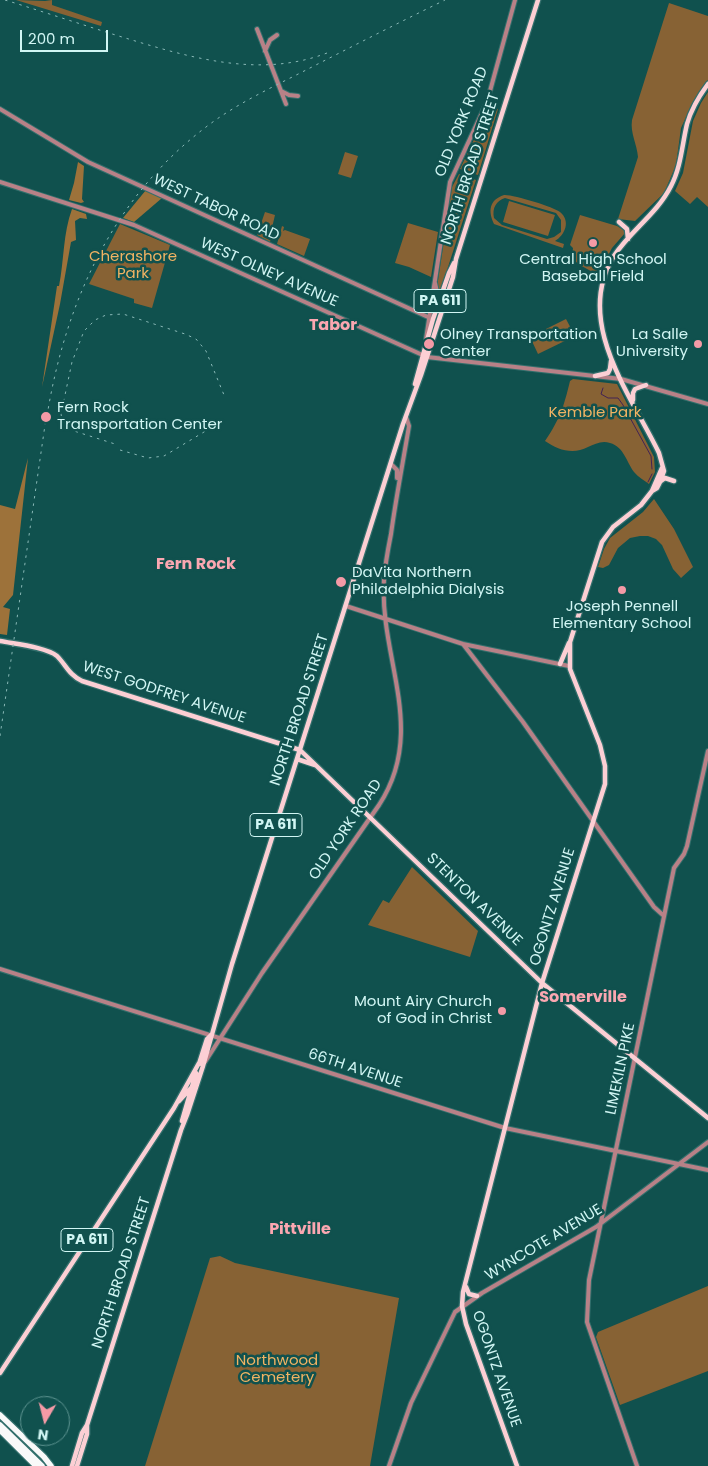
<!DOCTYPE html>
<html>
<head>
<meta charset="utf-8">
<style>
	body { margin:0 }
	#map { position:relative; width:708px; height:1466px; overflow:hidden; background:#10514e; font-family:Poppins,sans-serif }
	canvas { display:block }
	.north { position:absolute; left:20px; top:1396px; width:50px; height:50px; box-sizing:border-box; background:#10514e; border:1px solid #5d9390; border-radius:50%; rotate:188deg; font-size:14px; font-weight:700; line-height:20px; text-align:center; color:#d1f6f4 }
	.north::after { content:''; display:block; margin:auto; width:18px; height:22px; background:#f49aa6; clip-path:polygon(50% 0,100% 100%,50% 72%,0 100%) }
	.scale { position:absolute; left:20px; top:30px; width:88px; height:22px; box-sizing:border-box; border:2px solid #d1f6f4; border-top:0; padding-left:6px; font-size:15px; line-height:18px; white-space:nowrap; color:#d1f6f4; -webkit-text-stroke:4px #10514e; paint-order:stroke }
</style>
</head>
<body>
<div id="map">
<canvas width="708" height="1466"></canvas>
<div class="north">N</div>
<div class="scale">200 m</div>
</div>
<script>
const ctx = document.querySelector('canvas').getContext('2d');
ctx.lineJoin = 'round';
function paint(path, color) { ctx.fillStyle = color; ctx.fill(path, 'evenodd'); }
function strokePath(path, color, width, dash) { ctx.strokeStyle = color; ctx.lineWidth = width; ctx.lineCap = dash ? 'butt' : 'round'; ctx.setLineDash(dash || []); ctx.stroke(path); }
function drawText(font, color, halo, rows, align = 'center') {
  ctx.font = font + ' Poppins,sans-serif'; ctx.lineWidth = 5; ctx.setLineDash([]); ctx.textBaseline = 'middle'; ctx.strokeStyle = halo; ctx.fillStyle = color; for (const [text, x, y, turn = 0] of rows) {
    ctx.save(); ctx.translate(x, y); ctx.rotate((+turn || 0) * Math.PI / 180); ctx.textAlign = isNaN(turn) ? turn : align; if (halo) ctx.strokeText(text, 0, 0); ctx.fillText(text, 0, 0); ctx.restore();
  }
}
const green = new Path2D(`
	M16 0 45 1 52 0V5L102 22 101 26Z
	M669 3 708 16V80L691 106 681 128 676 165 664 193 635 221 618 219 638 157C637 144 630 133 632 120Z
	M708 92V207L697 197 690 204 675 191 683 173 693 121 701 103Z
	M490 106 498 109 478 175 460 169Z
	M345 152 358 156 351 178 338 174Z
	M459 174 476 180 439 295 437 287 452 187Z
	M504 195C512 194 554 207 560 212 571 221 565 235 555 241L564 244 563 248 494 224C488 211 489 200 504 195ZM505 198 556 213 561 220V232L554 237 547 239 502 225 494 218C492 208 496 201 505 198Z
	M509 201 555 215 548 236 503 222Z
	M265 212 275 215 271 232H268L267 235 272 236 270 242 257 235Z
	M580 215 617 226 625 231V233L612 248 598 275 578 264 572 257 573 248 570 245Z
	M408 223 438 232 431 277 409 267 395 263Z
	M120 224 170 245 152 308 134 303V299L89 284Z
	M282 226 284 227 283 231 285 230 310 239 304 256 277 244Z
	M566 319 575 336 538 354 530 337Z
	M573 379 617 384 654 457 655 472 649 484C644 480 638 477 634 472 626 461 624 447 610 443 602 440 595 444 588 447 573 455 558 450 545 441 560 419 564 406 570 381Z
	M654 499 674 529 693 567 681 578 673 569 662 545 656 539 648 536H640L630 538 618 548 609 565 603 568 598 567 604 549 610 538 643 512Z
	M412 867 478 931 470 957 368 925 383 900 389 903Z
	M220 1256 235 1263 399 1298 370 1466H145L210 1258Z
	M708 1286V1371L620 1405 596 1337 598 1332Z`);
const forest = new Path2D(`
	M78 162 84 166 82 199 84 202 81 203 69 200 74 183Z
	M146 190 162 198 134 222 123 218Z
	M72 209 86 214 87 219 80 218 75 221 76 240 71 242 60 304 42 387 57 286H59C64 261 63 233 72 209Z
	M28 458 13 595 3 607 10 609 7 635 0 634V505L15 509Z`);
const stream = new Path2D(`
	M603 388 601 394 608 398H618L623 405 651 456 652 469
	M648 482 652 474`);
const minor = new Path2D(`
	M257 29 286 104
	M265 51 270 40 277 35
	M281 91 289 95 298 96
	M0 109 88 162 428 317
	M0 182 134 225 427 357 621 379 708 404
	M435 283 439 301
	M426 339 450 182 487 102 515 0
	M391 464 397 470V478
	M346 606 463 644 569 666
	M463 644 523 722 654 907 664 916
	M0 969 505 1128 708 1170
	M205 1062 262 973 379 805C428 730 379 658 384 580 385 565 388 549 391 534 396 498 403 462 409 426L406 417
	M389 1466 411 1403 455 1312 482 1293 596 1227 708 1142
	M637 1466 587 1322 589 1280 674 868 684 854 687 846 708 751`);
const major = new Path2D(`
	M619 222 627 229 628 239
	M595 376 608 373 610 369 611 361
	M415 384 433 319 449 273 454 263
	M633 400V393L635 389 646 385
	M661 481 665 478 674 481
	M652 491 662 468
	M0 641C15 644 46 647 57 656 66 665 69 675 82 681L300 750 542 983 708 1118
	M560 664 569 643
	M297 759 315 765
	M199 1064 207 1039 211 1035
	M179 1101 191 1088
	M182 1121 196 1073
	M466 1287 469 1294 477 1296
	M0 1373 174 1108 199 1063
	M72 1466 82 1433 87 1425 181 1130 187 1115 203 1066 232 964 403 424 421 375 453 277 456 259 538 0
	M77 1466 87 1434V1425
	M517 1466 466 1324 462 1306 463 1292 542 983 605 784V766L600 745 570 669V642L602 542 613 527 641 505 652 491 657 488 660 482 664 471 659 453C631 395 573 321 614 256 630 231 657 214 671 186 681 167 682 145 687 124 691 110 699 96 708 84`);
const highway = new Path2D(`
	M0 1415 44 1457 51 1466
	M0 1425 42 1466
	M0 1430 36 1466`);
const rail = new Path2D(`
	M5 0C44 12 83 25 122 37 188 57 259 79 327 53
	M47 416C66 298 117 189 217 119 246 99 279 84 310 68 355 45 400 22 445 0
	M64 422 74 431 115 444
	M66 430 63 425 61 414 72 362 84 331 95 320 106 315 123 314 185 334 196 339 206 351 224 395
	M120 450 148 458 164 456 214 426
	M0 736 46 418`);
const markers = [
	[593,243,5,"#f49aa6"],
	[429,344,6,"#f49aa6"],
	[698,344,5,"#f49aa6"],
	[46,417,6,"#f49aa6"],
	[341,582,6,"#f49aa6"],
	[622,590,5,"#f49aa6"],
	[502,1011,5,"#f49aa6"]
];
const shields = [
	[440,301,52],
	[276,825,52],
	[87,1240,52]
];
const shieldNames = [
	["PA 611",440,301],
	["PA 611",276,825],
	["PA 611",87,1240]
];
const streetNames = [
	["OLD YORK ROAD",462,122,-68],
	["NORTH BROAD STREET",471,169,-72],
	["WEST TABOR ROAD",216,208,25],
	["WEST OLNEY AVENUE",269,273,24],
	["WEST GODFREY AVENUE",164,693,18],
	["NORTH BROAD STREET",300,710,-72],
	["OLD YORK ROAD",346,830,-56],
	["STENTON AVENUE",474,900,44],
	["OGONTZ AVENUE",553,907,-73],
	["66TH AVENUE",355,1069,18],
	["LIMEKILN PIKE",621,1069,-78],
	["WYNCOTE AVENUE",544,1243,-31],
	["NORTH BROAD STREET",122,1273,-72],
	["OGONTZ AVENUE",496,1369,71]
];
const parkNames = [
	["Cherashore",133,257],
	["Park",133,274],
	["Kemble Park",595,413],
	["Northwood",277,1361],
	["Cemetery",277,1378]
];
const poiNames = [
	["Central High School",593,260,"center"],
	["Baseball Field",593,277,"center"],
	["Olney Transportation",440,335],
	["Center",440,352],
	["La Salle",688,335,"right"],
	["University",688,352,"right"],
	["Fern Rock",57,408],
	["Transportation Center",57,425],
	["DaVita Northern",352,573],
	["Philadelphia Dialysis",352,590],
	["Joseph Pennell",622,607,"center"],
	["Elementary School",622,624,"center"],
	["Mount Airy Church",492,1002,"right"],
	["of God in Christ",492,1019,"right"]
];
const neighbourhoodNames = [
	["Tabor",333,326],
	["Fern Rock",196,565],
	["Somerville",583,998],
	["Pittville",300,1230]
];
paint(green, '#876234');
paint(forest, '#9d723a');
strokePath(stream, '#422254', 1);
strokePath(minor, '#336f6c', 6);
strokePath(major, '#336f6c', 7);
strokePath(highway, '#336f6c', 8);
strokePath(minor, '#b88187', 4);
strokePath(major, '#fccfd4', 4.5);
strokePath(highway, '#f9f9f9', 5.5);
strokePath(rail, '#8ab9b7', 1, [2.5, 5]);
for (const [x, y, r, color] of markers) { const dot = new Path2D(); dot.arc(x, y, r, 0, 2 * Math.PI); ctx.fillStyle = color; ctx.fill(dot); strokePath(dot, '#10514e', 2); }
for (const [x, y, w] of shields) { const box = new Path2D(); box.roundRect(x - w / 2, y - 11.5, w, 23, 4); ctx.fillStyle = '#10514e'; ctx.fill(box); strokePath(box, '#d1f6f4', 1); }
drawText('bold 14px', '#d1f6f4', null, shieldNames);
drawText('15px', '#d1f6f4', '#10514e', streetNames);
drawText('15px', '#f1b363', '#10514e', parkNames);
drawText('15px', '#d1f6f4', '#10514e', poiNames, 'left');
drawText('bold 16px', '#fba7b1', '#10514e', neighbourhoodNames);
</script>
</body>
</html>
